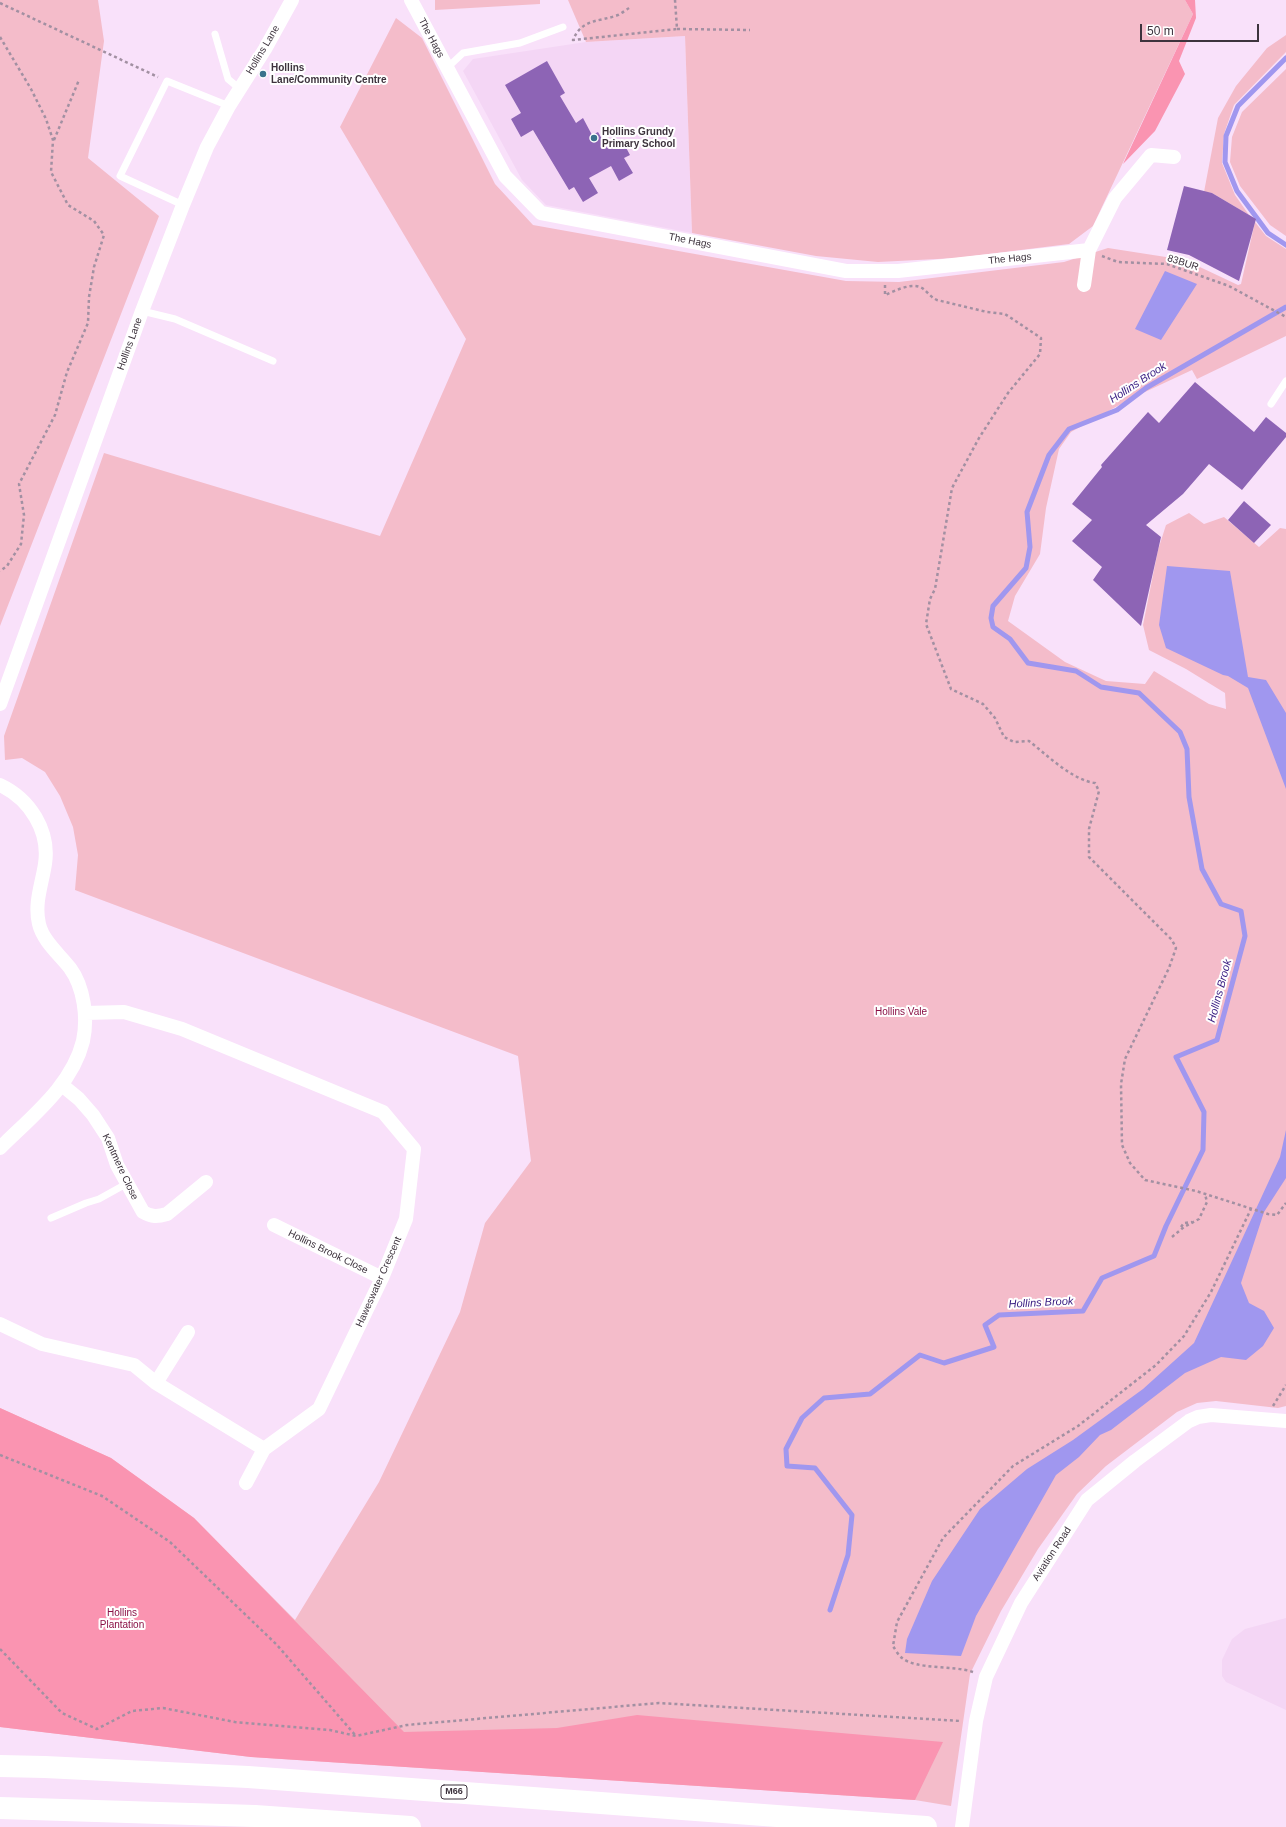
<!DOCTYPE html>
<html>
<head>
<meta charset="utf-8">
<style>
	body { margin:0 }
	#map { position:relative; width:1286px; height:1827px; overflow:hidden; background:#f9e1fa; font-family:Arial,sans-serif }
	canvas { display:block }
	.scale { position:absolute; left:1140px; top:24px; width:119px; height:18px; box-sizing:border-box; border:2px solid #3d333d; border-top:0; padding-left:5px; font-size:12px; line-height:14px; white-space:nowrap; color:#3d333d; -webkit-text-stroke:3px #fff; paint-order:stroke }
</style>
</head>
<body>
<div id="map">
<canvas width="1286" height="1827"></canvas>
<div class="scale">50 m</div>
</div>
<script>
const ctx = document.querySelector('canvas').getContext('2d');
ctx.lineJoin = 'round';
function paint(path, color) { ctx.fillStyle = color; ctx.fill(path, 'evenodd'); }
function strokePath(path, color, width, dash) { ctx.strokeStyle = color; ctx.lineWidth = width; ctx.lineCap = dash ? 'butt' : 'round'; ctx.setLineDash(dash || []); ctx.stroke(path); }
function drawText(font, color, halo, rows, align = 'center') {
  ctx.font = font + ' Arial,sans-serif'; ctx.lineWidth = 4; ctx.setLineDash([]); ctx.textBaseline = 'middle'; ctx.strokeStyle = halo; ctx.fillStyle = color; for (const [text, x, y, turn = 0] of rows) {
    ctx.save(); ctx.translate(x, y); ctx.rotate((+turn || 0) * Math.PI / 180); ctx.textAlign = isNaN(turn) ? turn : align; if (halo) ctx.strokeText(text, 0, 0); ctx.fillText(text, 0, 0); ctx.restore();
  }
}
const built = new Path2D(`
	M685 36 692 233 546 205 522 180 463 71 473 59 586 42Z
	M1286 1618V1710L1226 1682 1222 1676V1660L1232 1639 1245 1629Z`);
const green = new Path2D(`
	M0 0H98L104 41 88 158 159 216 0 626Z
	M435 0H540V4L435 10Z
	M568 0H1185L1193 14 1093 226 1069 244 957 258 878 262 816 256 692 233 685 36 586 42Z
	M396 18 422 38 495 184 533 225 846 281 899 282 1064 262 1108 248 1185 260 1238 285 1241 284 1255 222 1266 236 1286 249V336L1197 379 1192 370 1130 399 1071 432 1059 449 1046 508 1040 554 1015 596 1008 621 1065 662 1106 681 1145 684 1154 671 1209 704 1226 709 1225 693 1186 669 1149 650 1143 625 1158 550 1166 525 1189 513 1204 524 1224 517 1259 547 1280 528 1286 529V1406L1278 1408 1216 1401 1197 1403 1177 1412 1106 1466 1077 1494 1038 1549 1001 1611 970 1674 951 1806 915 1800 251 1757 0 1727V1408L111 1458 194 1518 295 1620 379 1482 460 1312 485 1223 531 1161 518 1056 75 890 78 855 73 827 60 796 45 772 22 758 5 760 4 736 104 453 380 536 466 339 340 127Z
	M1286 35V52L1234 105 1224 134 1222 163 1235 195 1249 215 1212 193 1204 192 1218 118 1236 86 1267 48Z
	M1286 69V236L1270 225 1240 186 1230 162 1232 137 1242 112Z`);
const forest = new Path2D(`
	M1185 0H1195L1196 18 1179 61 1185 74 1155 131 1123 164 1193 14Z
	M0 1408 111 1458 194 1518 404 1732 557 1728 637 1715 943 1742 915 1800 251 1757 0 1727Z`);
const water = new Path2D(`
	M1165 271 1197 284 1161 340 1135 329Z
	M1167 566 1230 571 1248 677 1266 680 1286 713V789L1248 688 1228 676 1223 675 1166 648 1159 625Z
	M1286 1130V1178L1264 1212 1241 1283 1249 1303 1264 1311 1274 1328 1263 1346 1246 1360 1221 1357 1185 1373 1111 1430 1100 1435 1079 1457 1056 1475 976 1616 961 1656 905 1653 907 1639 932 1581 980 1509 1027 1469 1073 1440 1143 1389 1194 1343 1280 1157Z`);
const stream = new Path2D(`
	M1286 58 1238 106 1226 136 1225 162 1237 191 1268 233 1286 245
	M830 1610 848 1555 852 1515 815 1468 787 1466 786 1449 802 1418 824 1398 870 1394 920 1355 944 1363 994 1347 985 1325 999 1315 1083 1311 1102 1278 1154 1256 1166 1226 1203 1150 1204 1112 1176 1057 1217 1040 1245 936 1241 911 1221 904 1202 869 1189 797 1187 749 1180 732 1139 693 1101 687 1076 671 1028 663 1010 639 993 627 991 618 993 606 1026 568 1030 547 1027 512 1049 455 1069 429 1117 410 1146 388 1286 307`);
const building = new Path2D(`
	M547 61 565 93 560 96 576 123 583 118 592 135 598 132 607 148 622 140 630 155 624 158 633 173 619 181 611 166 589 178 598 193 583 202 574 187 569 190 533 130 521 137 511 119 521 113 505 85Z
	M1184 186 1212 193 1256 219 1239 281 1189 255 1167 250Z
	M1195 382 1254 432 1266 417 1286 433V437L1242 490 1209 464 1183 494 1146 525 1161 537 1141 626 1093 580 1102 567 1072 541 1092 520 1072 504 1102 467 1101 465 1148 412 1159 423Z
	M1244 501 1271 525 1254 543 1228 520Z`);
const path = new Path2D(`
	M0 3 158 77
	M629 8C626 10 622 13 618 15 600 22 582 18 573 40L677 29 675 0
	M677 29 750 30
	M0 37 31 89 46 119 53 140 51 172 68 205 94 221 104 235 94 267 89 297 88 323 67 372 55 415 19 484 24 515 21 544 7 566 0 571
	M54 140 79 80
	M1102 256 1118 262 1167 264 1229 286 1286 317
	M885 285V295C895 291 911 282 922 288 927 291 930 297 937 300L987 312 1005 314 1041 338 1040 354 1008 393 979 438 952 488 935 589 930 599 926 624 951 689 983 704 995 718 1004 737 1014 742 1029 741C1047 755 1072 780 1095 783L1099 791 1089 829V857L1172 940 1176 948 1169 968 1125 1059 1121 1084 1122 1145 1130 1163 1145 1180 1196 1191 1268 1214 1277 1215 1286 1203
	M1181 1227 1184 1223 1192 1222
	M1172 1237 1184 1227 1199 1219 1207 1202 1205 1194
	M1273 1406 1286 1385
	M0 1455 102 1496 170 1542 277 1645 356 1736
	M0 1649 62 1713 97 1729 132 1711 163 1708 235 1722 330 1730 356 1736 407 1725 659 1703 961 1721
	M973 1672C953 1665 917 1670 902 1658 898 1655 895 1649 893 1646L897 1622 943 1538 1013 1466 1078 1426 1156 1365 1184 1336 1211 1292 1251 1209`);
const service = new Path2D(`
	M215 34 228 79 240 89
	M447 68 463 53 520 43 563 27
	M183 205 120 176 167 81 229 106
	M142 311 175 319 273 361
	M1271 404 1286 381
	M51 1218 86 1203 99 1199 126 1184`);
const minor = new Path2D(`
	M411 0 505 176 541 213 846 271H898L1089 250
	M1084 285 1089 250 1115 198 1151 155 1174 157
	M0 704 142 311 183 205 207 147 229 106 265 49 292 0
	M0 785C30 799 50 831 45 864 42 884 34 903 39 924 43 941 59 954 70 968 84 987 88 1018 83 1041 72 1086 31 1117 0 1148
	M85 1013 124 1012 182 1029 383 1112 414 1149 406 1219 382 1278 319 1409 264 1449 246 1483
	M62 1085 79 1099 93 1115 108 1138 117 1165 143 1212C152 1217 157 1217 167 1214L206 1182
	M274 1225 382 1278
	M0 1324 42 1344 134 1365 156 1383 264 1449
	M156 1383 188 1332
	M962 1827 976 1721 986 1677 1021 1603 1087 1500 1135 1461 1189 1421 1198 1417 1211 1415 1286 1421`);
const motorway = new Path2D(`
	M0 1766 45 1767 248 1777 926 1827
	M0 1808 255 1816 410 1827`);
const markers = [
	[263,74,4,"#3a728c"],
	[594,138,4,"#3a728c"]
];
const shields = [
	[454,1792,26]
];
const shieldNames = [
	["M66",454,1792]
];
const streetNames = [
	["The Hags",431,38,62],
	["Hollins Lane",263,50,-59],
	["The Hags",690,241,11],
	["The Hags",1010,259,-6],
	["83BUR",1183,263,18],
	["Hollins Lane",130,344,-70],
	["Kentmere Close",120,1167,65],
	["Hollins Brook Close",328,1252,26],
	["Haweswater Crescent",379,1282,-66],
	["Aviation Road",1052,1554,-57]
];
const poiNames = [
	["Hollins",271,68],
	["Lane/Community Centre",271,80],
	["Hollins Grundy",602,132],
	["Primary School",602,144]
];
const parkNames = [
	["Hollins Vale",901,1012],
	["Hollins",122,1613],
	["Plantation",122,1625]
];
const waterNames = [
	["Hollins Brook",1138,383,-33],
	["Hollins Brook",1220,991,-75],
	["Hollins Brook",1041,1303,-3]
];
paint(built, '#f4d6f5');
paint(green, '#f4bcca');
paint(forest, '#fa94b1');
paint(water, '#a097ef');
strokePath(stream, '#a097ef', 5);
paint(building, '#8d64b5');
strokePath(path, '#a290a2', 2.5, [3, 3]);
strokePath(service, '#fff', 7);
strokePath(minor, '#fff', 14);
strokePath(motorway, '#fff', 22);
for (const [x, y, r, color] of markers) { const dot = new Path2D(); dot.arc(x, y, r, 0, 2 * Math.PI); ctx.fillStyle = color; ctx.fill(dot); strokePath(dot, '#fff', 1.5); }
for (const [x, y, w] of shields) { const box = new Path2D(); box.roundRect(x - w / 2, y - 7, w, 14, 3); ctx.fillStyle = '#fff'; ctx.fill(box); strokePath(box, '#3d333d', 1); }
drawText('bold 9px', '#3d333d', null, shieldNames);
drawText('10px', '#3d333d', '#fff', streetNames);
drawText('bold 10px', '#3d333d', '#fff', poiNames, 'left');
drawText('10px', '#8a1045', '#fff', parkNames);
drawText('italic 11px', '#371b81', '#fff', waterNames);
</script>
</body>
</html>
